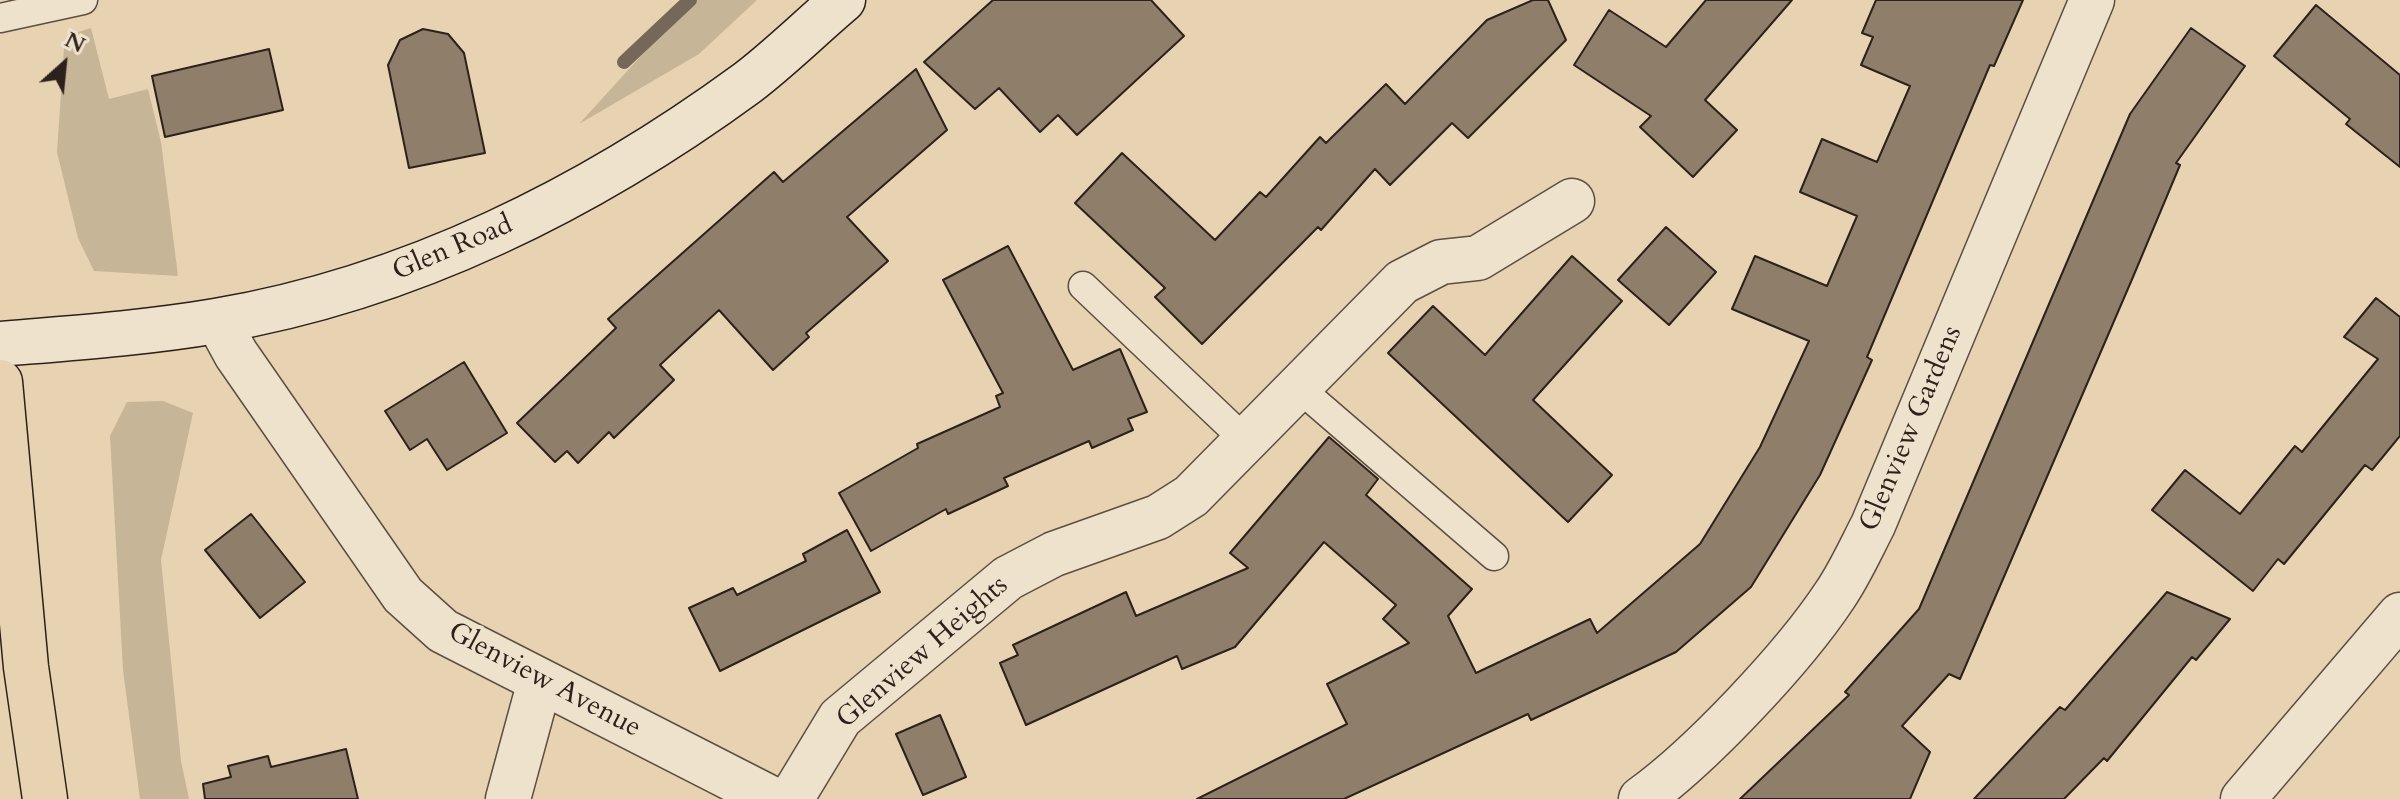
<!DOCTYPE html>
<html>
<head>
<meta charset="utf-8">
<style>
	body { margin:0 }
	#map { position:relative; width:2400px; height:799px; overflow:hidden; background:#e7d3b1; font-family:Cardo,serif }
	canvas { display:block }
	.north { position:absolute; left:24px; top:24px; width:80px; height:80px; -webkit-text-stroke:6px #efe2cc; paint-order:stroke; rotate:27deg; font-size:22px; font-weight:700; line-height:32px; text-align:center; color:#2d211d }
	.north::after { content:''; display:block; margin:auto; width:28px; height:36px; background:#2d211d; clip-path:polygon(50% 0,100% 100%,50% 72%,0 100%) }
</style>
</head>
<body>
<div id="map">
<canvas width="2400" height="799"></canvas>
<div class="north">N</div>
</div>
<script>
const ctx = document.querySelector('canvas').getContext('2d');
ctx.lineJoin = 'round';
function paint(path, color) { ctx.fillStyle = color; ctx.fill(path, 'evenodd'); }
function strokePath(path, color, width, dash) { ctx.strokeStyle = color; ctx.lineWidth = width; ctx.lineCap = dash ? 'butt' : 'round'; ctx.setLineDash(dash || []); ctx.stroke(path); }
function drawText(font, color, halo, rows, align = 'center') {
  ctx.font = font + ' Cardo,serif'; ctx.lineWidth = 8; ctx.setLineDash([]); ctx.textBaseline = 'middle'; ctx.strokeStyle = halo; ctx.fillStyle = color; for (const [text, x, y, turn = 0] of rows) {
    ctx.save(); ctx.translate(x, y); ctx.rotate((+turn || 0) * Math.PI / 180); ctx.textAlign = isNaN(turn) ? turn : align; if (halo) ctx.strokeText(text, 0, 0); ctx.fillText(text, 0, 0); ctx.restore();
  }
}
const green = new Path2D(`
	M692 0H757L699 54 579 124Z
	M91 28 109 99 148 89 161 142 178 276 94 271 78 238 57 152 64 48 75 33Z
	M163 401 193 413 161 560 181 761 189 799H140L123 670 110 436 127 402Z`);
const stream = new Path2D(`
	M624 62 690 0`);
const building = new Path2D(`
	M993 0H1151L1184 36 1077 135 1058 115 1040 132 999 88 975 109 924 62Z
	M1533 0H1548L1566 40 1468 138 1452 123 1390 185 1375 169 1321 230 1318 227 1202 344 1155 297 1165 288 1075 203 1122 153 1215 240 1260 192 1266 197 1320 137 1326 143 1386 84 1405 104 1487 20Z
	M1706 0H1792L1705 100 1737 130 1693 177 1640 127 1651 116 1574 65 1609 10 1666 47Z
	M1876 0H2023L1994 66 1990 65 1867 357 1872 360 1820 475 1751 587 1676 652 1531 720 1528 714 1344 799H1197L1347 724 1327 684 1409 643 1383 619 1396 605 1324 542 1235 647 1182 669 1177 656 1026 725 1000 663 1018 655 1013 645 1126 592 1136 616 1248 568 1230 553 1329 437 1378 479 1366 495 1472 589 1448 616 1476 673 1590 619 1597 633 1700 544 1760 447 1809 341 1732 309 1755 256 1827 286 1857 216 1800 192 1822 139 1877 162 1910 86 1861 65 1873 37 1862 33Z
	M2316 5 2400 75V167L2346 124 2350 119 2274 56Z
	M2191 28 2245 66 2176 163 2180 165 2133 277 1960 679 1949 674 1902 726 1930 752 1910 799H1740L1849 695 1845 692 1919 609 2130 114Z
	M423 29 448 34 464 53 485 153 409 168 388 65 400 40Z
	M269 49 283 110 165 137 152 76Z
	M916 69 947 130 847 217 888 261 806 333 809 337 773 370 719 310 660 365 674 380 614 438 609 432 578 463 567 451 555 462 517 423 616 328 608 319 774 172 783 182Z
	M1666 227 1716 272 1669 325 1618 280Z
	M1008 246 1073 370 1120 349 1147 412 1128 419 1133 430 1092 448 1089 441 1004 478 1008 486 948 514 946 509 871 551 839 493 918 448 917 444 1000 407 996 396 1003 393 943 280Z
	M1572 256 1622 301 1533 400 1612 475 1568 522 1388 353 1433 306 1485 355Z
	M2376 298 2400 317V436L2372 470 2365 465 2284 564 2278 559 2253 591 2152 510 2185 470 2240 514 2295 446 2302 452 2378 359 2344 337Z
	M464 362 507 433 447 470 427 439 410 450 385 411Z
	M251 514 305 582 260 618 205 550Z
	M847 530 880 592 720 671 689 608 733 588 737 595 806 561 803 554Z
	M2167 592 2230 619 2196 660 2192 657 2107 761 2104 758 2064 799H1974L2060 707 2065 710Z
	M940 715 966 777 923 795 896 734Z
	M346 749 358 799H205L203 784 231 777 228 766 268 756 271 767Z`);
const lane = new Path2D(`
	M0 18 83 0
	M1083 286 1246 441
	M1299 388 1494 556`);
const street = new Path2D(`
	M218 321 236 354 403 595 443 631 772 799
	M508 799 540 681
	M791 799 840 718 1008 578 1054 554 1158 517 1191 496 1402 282 1441 262 1478 258 1572 201
	M1641 799C1701 756 1794 657 1835 595 1850 573 1861 548 1873 525L2092 0
	M2243 799 2400 615`);
const secondary = new Path2D(`
	M0 344C72 338 145 333 216 321 410 288 590 198 747 83 780 58 811 27 843 0`);
const primary = new Path2D(`
	M0 382 26 667 45 799`);
const streetNames = [
	["Glen Road",453,249,-23],
	["Glenview Gardens",1912,429,-67],
	["Glenview Heights",923,653,-41],
	["Glenview Avenue",544,681,28]
];
paint(green, '#c7b598');
strokePath(stream, '#776758', 14);
paint(building, '#8e7e6a');
strokePath(building, '#2d211d', 2);
strokePath(lane, '#5c4e42', 31);
strokePath(street, '#5c4e42', 47);
strokePath(secondary, '#2d211d', 47);
strokePath(primary, '#2d211d', 47);
strokePath(lane, '#efe2cc', 28);
strokePath(street, '#efe2cc', 44);
strokePath(secondary, '#efe2cc', 44);
strokePath(primary, '#e7d3b1', 44);
drawText('28px', '#2d211d', '#efe2cc', streetNames);
</script>
</body>
</html>
